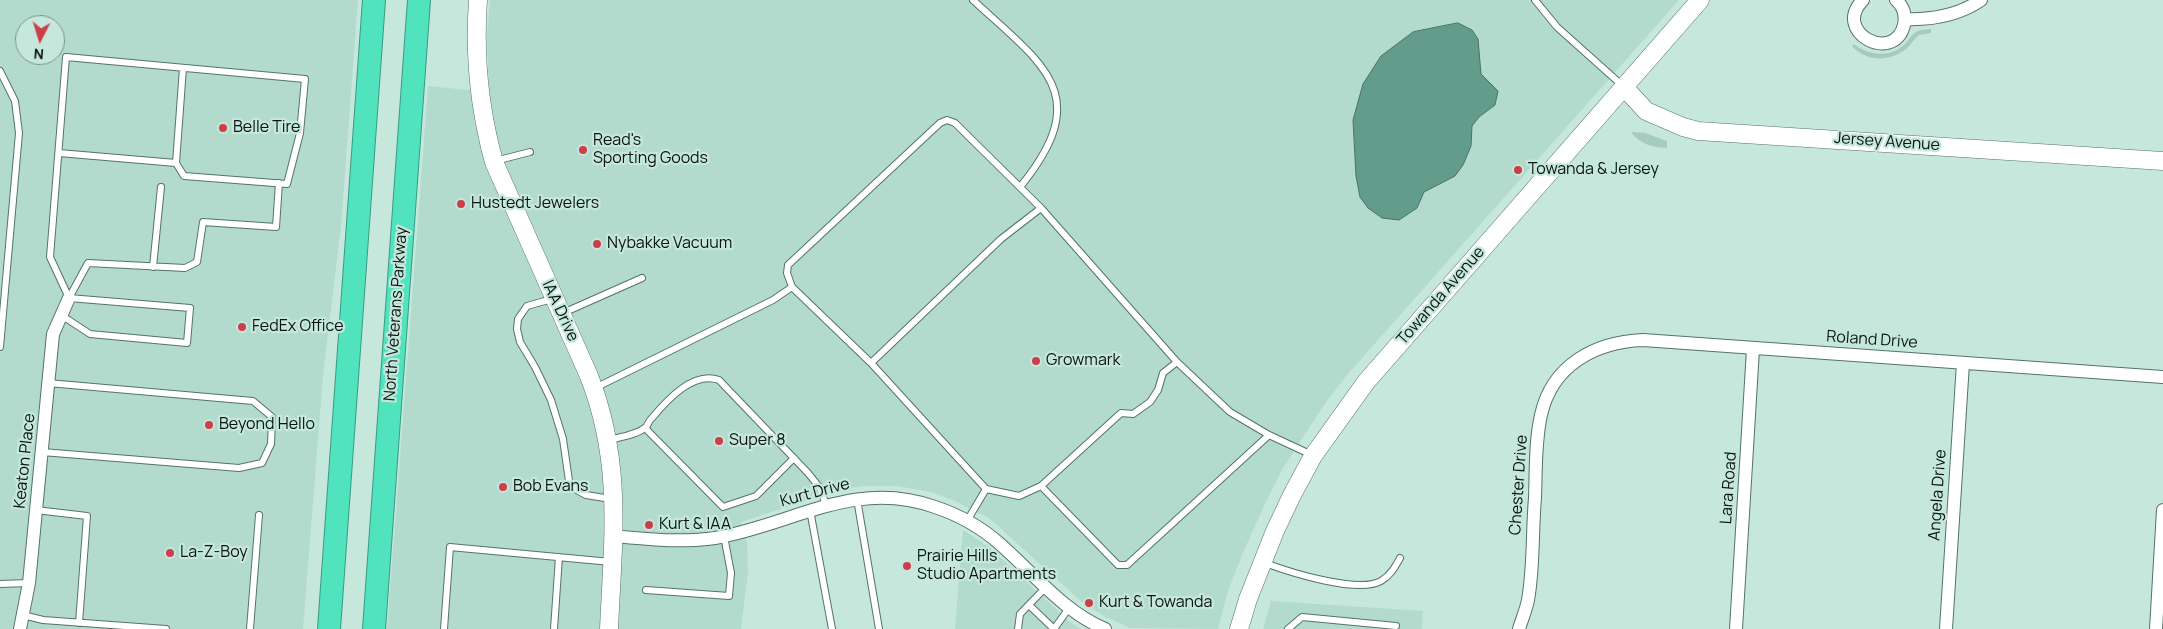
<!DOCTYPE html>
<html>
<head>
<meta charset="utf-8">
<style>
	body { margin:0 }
	#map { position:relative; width:2163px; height:629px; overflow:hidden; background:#c6e7dc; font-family:Manrope,sans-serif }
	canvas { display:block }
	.north { position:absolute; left:15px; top:15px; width:50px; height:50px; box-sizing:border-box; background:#c6e7dc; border:1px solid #7a938b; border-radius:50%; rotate:185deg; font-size:14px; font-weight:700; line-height:20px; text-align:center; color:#091411 }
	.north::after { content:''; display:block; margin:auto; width:18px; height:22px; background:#ce3e48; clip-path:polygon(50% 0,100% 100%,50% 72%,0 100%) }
</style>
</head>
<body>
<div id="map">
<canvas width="2163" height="629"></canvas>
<div class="north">N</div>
</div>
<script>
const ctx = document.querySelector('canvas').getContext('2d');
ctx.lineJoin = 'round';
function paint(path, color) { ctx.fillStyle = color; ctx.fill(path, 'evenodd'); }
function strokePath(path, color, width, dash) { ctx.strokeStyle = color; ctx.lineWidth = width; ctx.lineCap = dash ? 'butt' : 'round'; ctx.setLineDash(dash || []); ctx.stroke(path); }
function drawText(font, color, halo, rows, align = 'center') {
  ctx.font = font + ' Manrope,sans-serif'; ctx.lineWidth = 4.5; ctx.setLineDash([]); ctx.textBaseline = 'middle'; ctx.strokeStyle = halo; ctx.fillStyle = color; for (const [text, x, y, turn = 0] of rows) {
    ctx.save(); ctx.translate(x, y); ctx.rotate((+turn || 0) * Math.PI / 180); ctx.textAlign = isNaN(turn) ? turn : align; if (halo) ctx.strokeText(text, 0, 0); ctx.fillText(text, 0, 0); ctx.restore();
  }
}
const built = new Path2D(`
	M0 0H358L341 226 323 376 303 629H0ZM25 25H55V55H25Z
	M490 0H1679L1347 375 1326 402 1283 468 1266 502 1244 550 1228 591 1218 629 1130 628 1106 617 1083 603 989 518 955 501 931 492 897 486H863L838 490 741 522 747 543 748 572 741 629H387L428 86 489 92 487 37Z
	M963 530 989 547 1070 622 1081 629H955Z
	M1271 601 1423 611 1422 629H1263Z`);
const green = new Path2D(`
	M1931 29V33L1919 35C1914 39 1911 45 1906 49 1890 62 1866 62 1852 46L1854 44C1869 56 1891 58 1905 44 1909 40 1911 35 1916 32 1920 29 1926 30 1931 29Z
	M1631 132 1645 133 1667 141V148C1654 148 1639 144 1631 132Z`);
const water = new Path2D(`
	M1458 23 1472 30 1478 39 1481 74 1498 91 1495 105 1479 117 1472 126 1471 146 1463 165 1455 176 1424 192 1417 208 1399 220 1382 218 1368 208 1360 197 1356 176 1353 120 1363 84 1381 56 1413 32Z`);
const lane = new Path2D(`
	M973 0C1043 65 1096 94 1020 187
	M1535 0 1557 27 1624 87
	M0 71 15 101 19 133 0 347
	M59 153 176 163
	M495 161 530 152
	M153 267 161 187
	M792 287 787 273 788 265 940 123 947 120 955 123 1041 208 1177 362 1163 373 1158 390 1150 402 1133 414 1121 413 1041 486 1019 496 986 489 967 521
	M69 298 50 257 66 57 305 79 300 133 287 184 184 176 176 163 183 68
	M69 298 88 263 185 268 197 262 203 222 276 227 279 183
	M552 299 527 306 518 319 517 329 520 342 535 367 551 400 563 439 569 481 575 489 586 495 611 499
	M563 313 642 278
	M61 315 90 334 187 343 190 308 69 298
	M1177 362 1230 412 1269 435 1312 455
	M595 388 773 300 792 287 871 363
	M645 428 723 507 756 496 794 458
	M609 440C620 437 637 435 646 427 648 425 649 420 652 418 667 400 693 371 719 380L808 473 820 488 826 505
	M42 452 239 468 262 463 271 444 272 417 253 401 48 383
	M1041 486 1118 565H1127L1269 435
	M986 489 871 363 1001 239 1041 208
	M857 499 879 629
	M36 510 87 516 79 623
	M810 510 832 629
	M1265 563C1289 572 1358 594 1381 581 1391 575 1395 567 1400 558
	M0 584 29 583
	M646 590 729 596 731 573 724 536
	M1029 605 1054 629 1069 608
	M23 615 43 620 166 629
	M250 629 259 515
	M444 629 450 547 611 562
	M554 629 559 557
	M1018 629 1020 614 1046 587
	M1288 629 1302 617 1396 626`);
const street = new Path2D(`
	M1863 0C1831 32 1894 65 1904 25 1906 15 1903 6 1896 0
	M1905 19C1931 20 1959 15 1981 0
	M613 536C647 539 682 543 715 538 792 525 854 478 935 507 959 515 982 528 1000 544 1034 574 1063 611 1105 629
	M20 629 29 583 53 334 69 298
	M1519 629C1522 619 1526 610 1528 600 1534 567 1532 531 1535 498 1536 471 1535 441 1541 415 1552 365 1595 342 1643 340L2163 377
	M1736 629 1753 349
	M1946 629 1963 363
	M2156 629 2163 510`);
const secondary = new Path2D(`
	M478 0C474 56 479 108 494 162L589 376C623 463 613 539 609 629
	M1625 88 1646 111 1683 127 1698 131 2163 161
	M1239 629 1248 599 1275 531 1292 495 1313 456 1366 382 1700 0`);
const highway = new Path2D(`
	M329 629 374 0
	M374 629 419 0`);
const markers = [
	[223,128,5,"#ce3e48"],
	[583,150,5,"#ce3e48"],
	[1518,170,5,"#ce3e48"],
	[461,204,5,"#ce3e48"],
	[597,244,5,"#ce3e48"],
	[242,327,5,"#ce3e48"],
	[1036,361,5,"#ce3e48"],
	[209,425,5,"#ce3e48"],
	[719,441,5,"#ce3e48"],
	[503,487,5,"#ce3e48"],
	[649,525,5,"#ce3e48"],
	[170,553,5,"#ce3e48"],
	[907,566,5,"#ce3e48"],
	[1089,603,5,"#ce3e48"]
];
const poiNames = [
	["Belle Tire",233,128],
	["Read's",593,141],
	["Sporting Goods",593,159],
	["Towanda & Jersey",1528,170],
	["Hustedt Jewelers",471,204],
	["Nybakke Vacuum",607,244],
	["FedEx Office",252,327],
	["Growmark",1046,361],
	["Beyond Hello",219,425],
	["Super 8",729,441],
	["Bob Evans",513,487],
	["Kurt & IAA",659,525],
	["La-Z-Boy",180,553],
	["Prairie Hills",917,557],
	["Studio Apartments",917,575],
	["Kurt & Towanda",1099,603]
];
const streetNames = [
	["Jersey Avenue",1887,142,4],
	["Towanda Avenue",1441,296,-49],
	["IAA Drive",560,311,65],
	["North Veterans Parkway",396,314,-86],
	["Roland Drive",1872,340,4],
	["Keaton Place",25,461,-84],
	["Chester Drive",1519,485,-86],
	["Lara Road",1729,488,-86],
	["Kurt Drive",815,493,-15],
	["Angela Drive",1938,495,-86]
];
paint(built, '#b2dbce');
paint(green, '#a6ccbf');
paint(water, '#649c8b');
strokePath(water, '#497366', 1);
strokePath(lane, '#557369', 8);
strokePath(street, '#557369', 14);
strokePath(secondary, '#557369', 19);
strokePath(highway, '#389b81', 24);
strokePath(lane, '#fff', 6);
strokePath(street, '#fff', 12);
strokePath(secondary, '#fff', 18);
strokePath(highway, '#51e3be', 22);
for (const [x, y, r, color] of markers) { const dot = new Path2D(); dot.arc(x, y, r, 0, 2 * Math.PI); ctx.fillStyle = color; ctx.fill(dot); strokePath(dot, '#c6e7dc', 2); }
drawText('16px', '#091411', '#c6e7dc', poiNames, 'left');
drawText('16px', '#091411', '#c6e7dc', streetNames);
</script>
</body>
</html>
